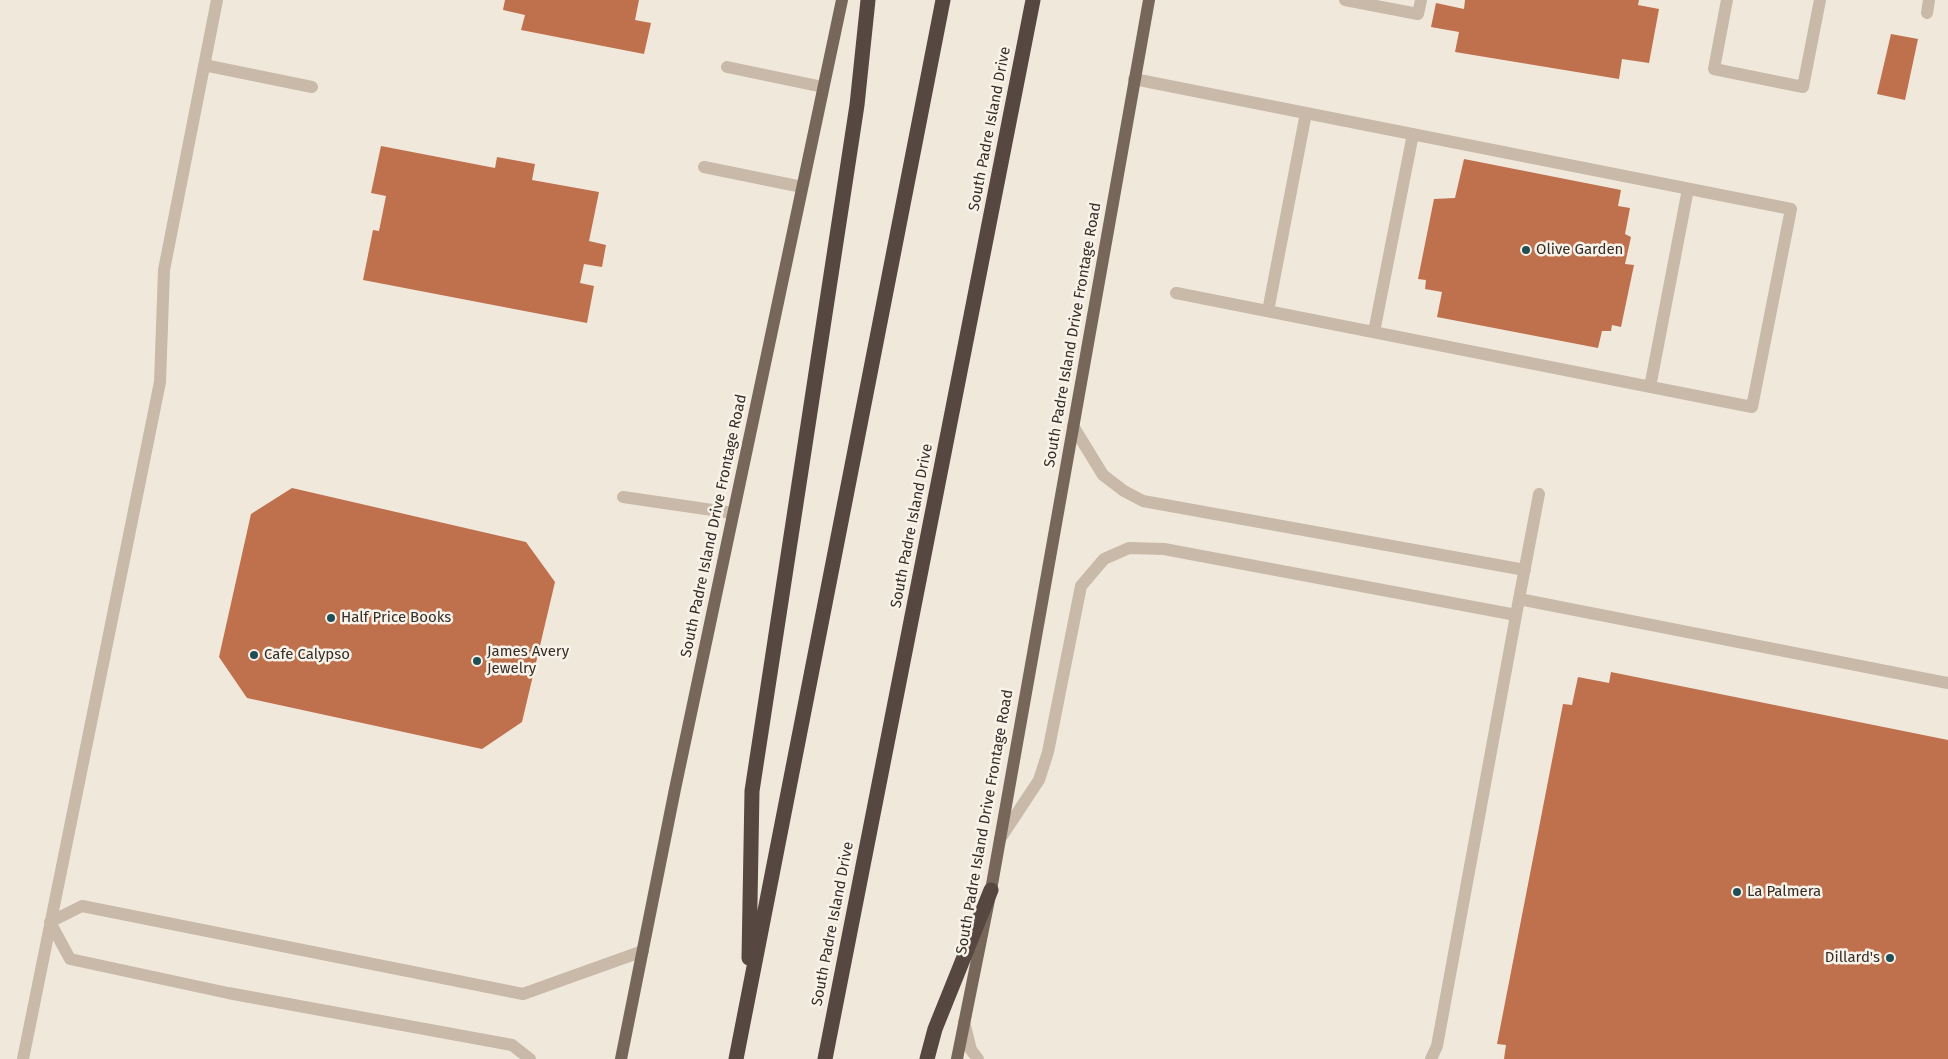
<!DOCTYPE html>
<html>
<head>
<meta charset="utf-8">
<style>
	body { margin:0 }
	canvas { display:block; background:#f1e8dc }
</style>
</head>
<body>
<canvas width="1948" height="1059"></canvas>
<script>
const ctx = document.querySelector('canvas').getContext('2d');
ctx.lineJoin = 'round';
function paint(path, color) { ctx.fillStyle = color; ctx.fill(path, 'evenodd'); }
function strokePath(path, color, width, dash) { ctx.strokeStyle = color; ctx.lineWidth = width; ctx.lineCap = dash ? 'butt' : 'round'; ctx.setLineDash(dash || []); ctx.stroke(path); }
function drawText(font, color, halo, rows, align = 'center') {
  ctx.font = font + ' "Fira Sans",sans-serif'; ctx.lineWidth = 5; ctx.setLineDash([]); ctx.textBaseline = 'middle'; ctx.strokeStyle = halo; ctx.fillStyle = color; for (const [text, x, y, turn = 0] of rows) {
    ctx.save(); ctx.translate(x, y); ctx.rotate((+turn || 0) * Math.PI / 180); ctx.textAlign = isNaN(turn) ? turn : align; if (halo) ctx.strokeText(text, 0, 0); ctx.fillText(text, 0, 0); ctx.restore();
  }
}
const building = new Path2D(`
	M505 0H639L635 20 651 23 644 54 521 30 525 15 503 10Z
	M1465 0H1639L1638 5 1659 9 1649 63 1622 59 1619 79 1455 52 1459 32 1431 27 1436 3 1464 9Z
	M1891 34 1918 39 1905 100 1877 94Z
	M381 146 495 168 497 157 535 164 532 180 599 192 589 241 606 245 602 267 584 264 580 283 594 286 587 323 363 280 373 230 379 231 386 196 371 193Z
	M1464 159 1621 190 1618 206 1630 208 1625 234 1631 237 1625 264 1634 265 1621 327 1612 325 1611 331H1602L1598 348 1437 317 1442 292 1425 289 1426 280 1418 279 1434 199 1455 198Z
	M292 488 526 542 555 582 522 722 482 749 247 698 219 657 251 514Z
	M1611 672 1948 740V1059H1504L1506 1045 1497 1044 1563 704 1572 705 1578 677 1609 683Z`);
const minor = new Path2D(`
	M1345 0 1418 14 1421 0
	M1727 0 1714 69 1803 87 1820 0
	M1927 13 1929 0
	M204 65 312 87
	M727 67 823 87
	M1134 79 1791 209 1752 407 1176 293
	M704 167 802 187
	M1268 311 1306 113
	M1374 332 1413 134
	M1650 387 1688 189
	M1073 426 1103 475 1124 491 1143 501 1525 570
	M623 497 733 513
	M1519 599 1539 494
	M1000 839 1039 780 1048 752 1081 586 1104 559 1129 548 1164 549 1516 615
	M964 1022 971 1050 978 1059
	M23 1059 160 382 164 270 217 0
	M530 1059 512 1045 228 993 70 959 50 922 82 906 523 994 643 951
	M1431 1059 1437 1046 1519 599 1948 683`);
const major = new Path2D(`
	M621 1059 675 789 842 0
	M957 1059 991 890 1149 0`);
const highway = new Path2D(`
	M749 958 752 791 857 105 868 0
	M736 1059 943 0
	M825 1059 1033 0
	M927 1059 935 1029 991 890`);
const markers = [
	[1526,250,5,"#204e55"],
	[331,618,5,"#204e55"],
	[254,655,5,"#204e55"],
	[477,661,5,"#204e55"],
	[1737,892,5,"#204e55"],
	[1890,958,5,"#204e55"]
];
const streetNames = [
	["South Padre Island Drive",990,129,-79],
	["South Padre Island Drive Frontage Road",1073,335,-80],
	["South Padre Island Drive Frontage Road",714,526,-78],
	["South Padre Island Drive",912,526,-79],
	["South Padre Island Drive Frontage Road",985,822,-80],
	["South Padre Island Drive",833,924,-79]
];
const poiNames = [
	["Olive Garden",1536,250],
	["Half Price Books",341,618],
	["James Avery",487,652],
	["Jewelry",487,669],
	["Cafe Calypso",264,655],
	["La Palmera",1747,892],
	["Dillard's",1880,958,"right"]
];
paint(building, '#bf704c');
strokePath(minor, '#c8b9a9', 12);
strokePath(major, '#77665a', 12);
strokePath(highway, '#564840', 15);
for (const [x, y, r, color] of markers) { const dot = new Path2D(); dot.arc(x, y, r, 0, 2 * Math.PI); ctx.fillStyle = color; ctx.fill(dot); strokePath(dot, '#f8f2e8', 2); }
drawText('15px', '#352d28', '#f8f2e8', streetNames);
drawText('15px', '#352d28', '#f8f2e8', poiNames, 'left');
</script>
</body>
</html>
